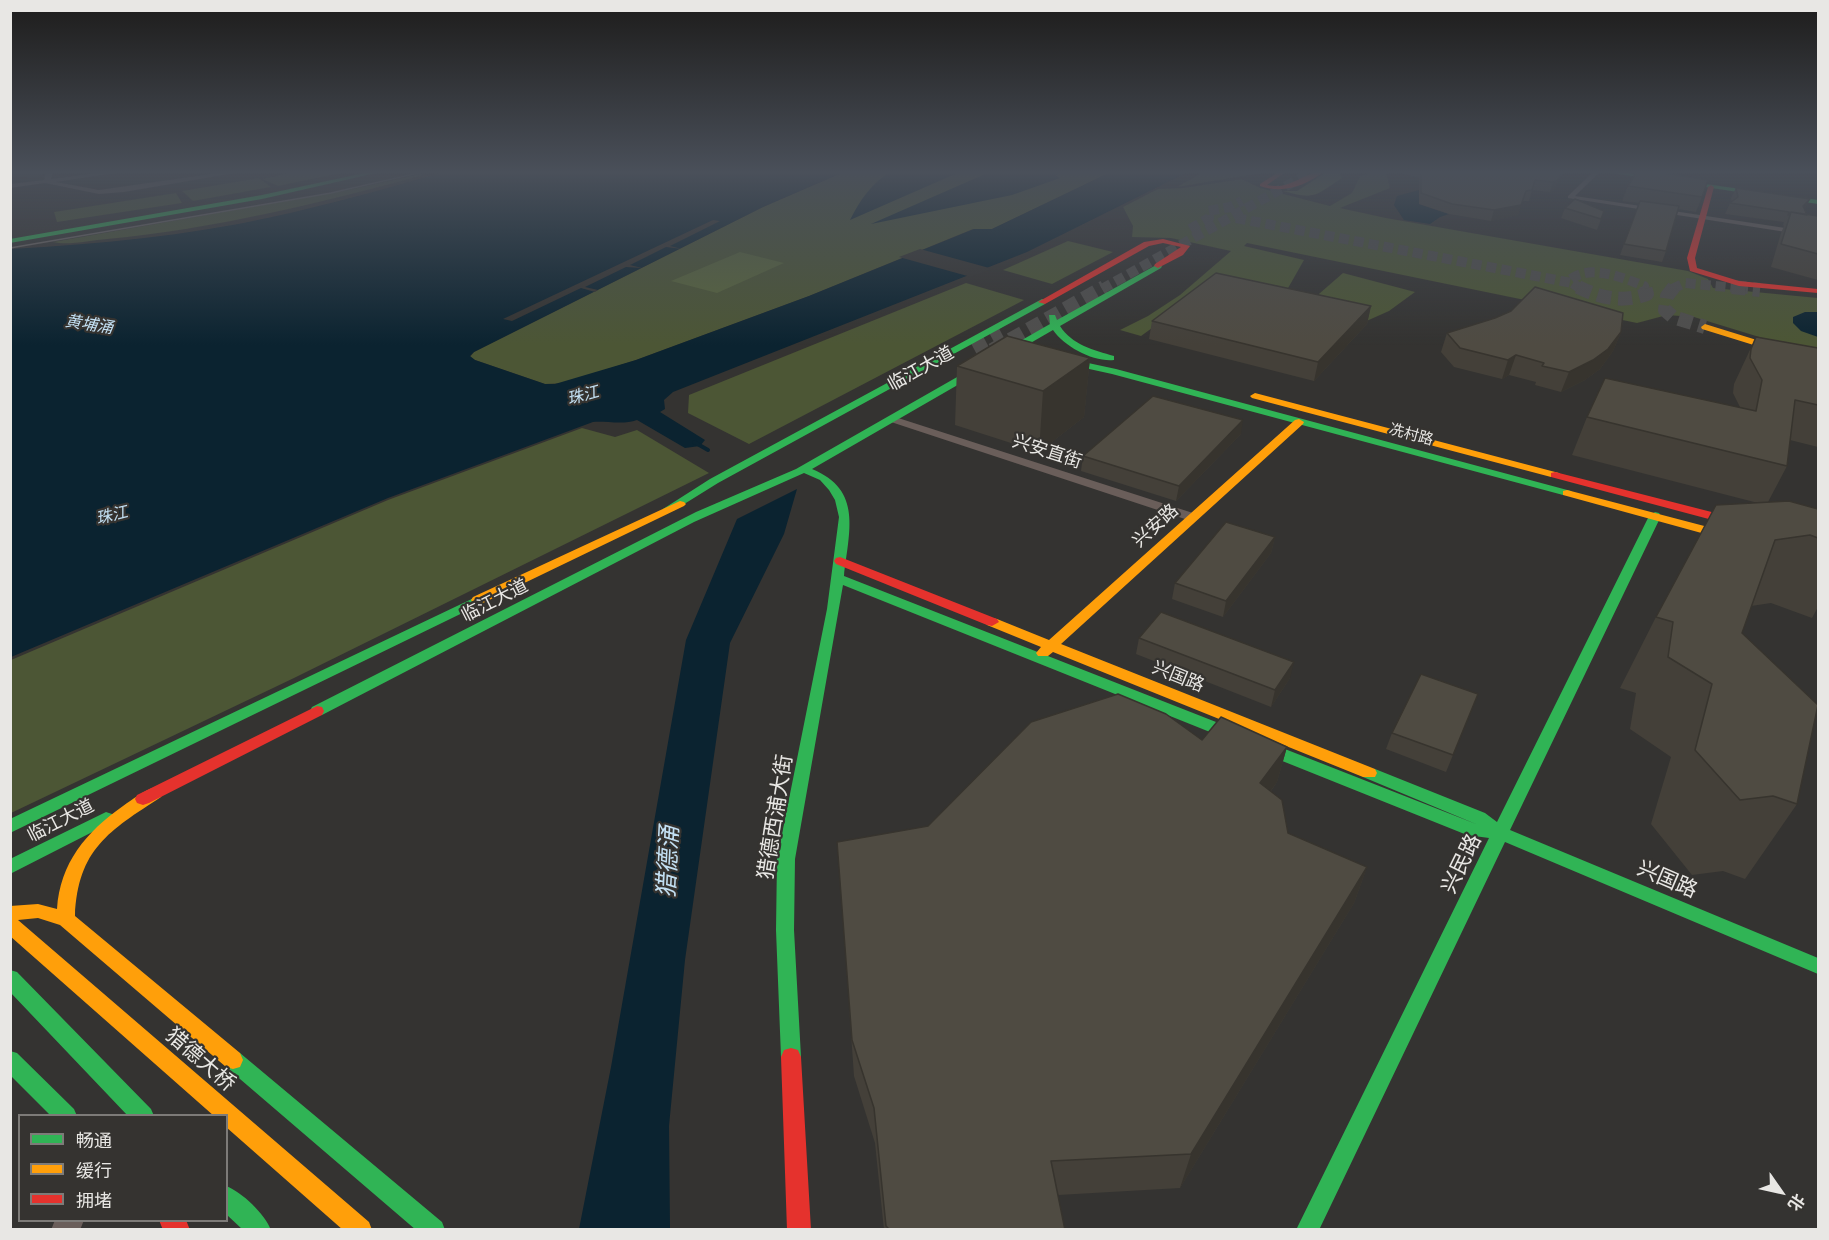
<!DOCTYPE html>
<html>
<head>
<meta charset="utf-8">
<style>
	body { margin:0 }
	#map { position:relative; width:1829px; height:1240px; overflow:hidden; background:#343331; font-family:Karla,"Noto Sans SC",sans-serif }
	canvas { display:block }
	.frame { position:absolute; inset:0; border:12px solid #e8e7e4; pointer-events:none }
	.legend { position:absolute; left:18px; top:1114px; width:210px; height:108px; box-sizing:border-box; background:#353330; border:2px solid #7d7b78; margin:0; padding:8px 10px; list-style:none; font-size:18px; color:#e8e7e4 }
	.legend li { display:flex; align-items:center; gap:12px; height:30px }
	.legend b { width:30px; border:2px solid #7d7b78 }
	.north { position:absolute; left:1751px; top:1162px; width:60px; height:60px; -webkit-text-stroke:4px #353330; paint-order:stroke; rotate:124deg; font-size:16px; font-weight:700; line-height:24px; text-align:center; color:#e8e7e4 }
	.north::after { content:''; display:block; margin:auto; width:21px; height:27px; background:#e8e7e4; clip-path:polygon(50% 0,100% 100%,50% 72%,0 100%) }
</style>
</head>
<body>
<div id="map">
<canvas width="1829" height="1240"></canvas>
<div class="frame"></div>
<ul class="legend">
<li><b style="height:8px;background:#30b455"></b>畅通</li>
<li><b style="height:8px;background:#ff9f0a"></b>缓行</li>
<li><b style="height:8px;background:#e5322d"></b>拥堵</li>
</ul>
<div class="north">北</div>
</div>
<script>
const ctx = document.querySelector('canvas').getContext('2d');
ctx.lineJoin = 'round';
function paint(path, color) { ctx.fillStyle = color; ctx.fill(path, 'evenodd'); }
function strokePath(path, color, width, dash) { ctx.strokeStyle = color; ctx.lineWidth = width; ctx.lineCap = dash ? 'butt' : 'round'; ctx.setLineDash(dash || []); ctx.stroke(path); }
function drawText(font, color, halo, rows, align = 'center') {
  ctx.font = font + ' Karla,"Noto Sans SC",sans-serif'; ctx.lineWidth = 4.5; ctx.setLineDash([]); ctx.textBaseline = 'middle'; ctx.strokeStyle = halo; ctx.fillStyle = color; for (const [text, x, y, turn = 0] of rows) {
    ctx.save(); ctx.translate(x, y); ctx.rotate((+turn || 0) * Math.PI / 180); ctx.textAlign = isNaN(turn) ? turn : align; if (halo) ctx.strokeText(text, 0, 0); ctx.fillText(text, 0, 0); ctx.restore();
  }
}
const green = new Path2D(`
	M299 171H345L346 172 278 186 262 179Z
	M846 171H1113L992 229H973L809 296 636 360 565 383 545 384 475 360 470 357 474 352 763 207Z
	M1205 171H1274L1177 187Z
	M1378 171H1386L1390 188 1340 208 1386 218 1688 271 1708 279 1713 288 1818 298V355L1694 317 1667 315 1637 323 1247 243 1244 246 1304 260 1279 304 1206 289 1141 336 1120 330 1148 316 1180 295 1231 251 1171 238 1132 237 1133 226 1123 207 1158 189 1183 188 1242 179 1260 188 1330 206 1352 193 1360 176Z
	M420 174 424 175C319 203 215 229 107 239 91 240 68 246 53 242L348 190Z
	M259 178 271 187 193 201 182 191Z
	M176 193 182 203 57 222 54 212Z
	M1068 241 1113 252 1052 284 1003 270Z
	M1343 273 1415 292 1389 311 1362 323 1307 311 1312 300Z
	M966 283 1024 300 749 444 688 413 689 395Z
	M582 428 615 437 637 430 709 473 294 678 11 813V660L388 500Z`);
const forest = new Path2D(`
	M1328 171H1338L1342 178C1315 196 1315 200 1283 191H1297Z
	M740 252 784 263 717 293 671 281Z`);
const water = new Path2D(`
	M449 171H846L763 207 474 352 470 356 475 360 545 384H555L636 360 809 296 974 229H992L1113 171H1190L1027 252 673 392 664 400 665 409 660 412 705 440 700 446 685 448 637 420C624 425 607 421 593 422L388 498 11 657V249C99 244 186 236 272 217 332 204 390 187 449 171Z
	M891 171H962L850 220C860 200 872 183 891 171Z
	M992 171H1065L1055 175 1060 178 1012 195 871 224Z
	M1419 190V204L1449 214 1440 217 1430 224 1404 220 1394 205 1397 196Z
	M1805 312H1818V337L1801 331 1793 323V317Z
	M797 489 784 534 730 643 685 960 669 1126 670 1229H579L611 1067 686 640 737 519Z`);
const pier = new Path2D(`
	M713 220 720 221 670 246 682 249 666 247 630 265 642 268 626 267 585 287 598 290 595 292 581 288 512 321 503 319Z
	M920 249 993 269 971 277 899 257Z`);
const stream = new Path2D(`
	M694 442 708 450`);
const secondaryTunnelFar1 = new Path2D(`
	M1236 218 1572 283
	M1190 229 1209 218 1208 211 1230 207 1242 201
	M1102 289 1313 171
	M1581 289 1572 283 1571 279C1591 264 1624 278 1644 286L1645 289
	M1672 289 1685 283 1748 289`);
const secondaryTunnel = new Path2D(`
	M1578 287C1600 298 1624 303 1647 294L1645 287
	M1674 287 1667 296 1665 310 1673 317 1705 327
	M1732 287 1760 290
	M974 349 1002 334
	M992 350 1104 287`);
const street = new Path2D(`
	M54 171 51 179 111 171H129L56 182 99 190 231 171H247L124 192 99 194 45 183 10 188V184L44 180 46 172Z
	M1594 171H1601L1575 196 1818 233V237L1568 198V196Z
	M892 416 1196 514 1198 517 1196 520H1188L888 421 887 419Z
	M55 1220H84L80 1230H51Z`);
const fast = new Path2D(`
	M373 171H385L262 199 10 243V239L262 195Z
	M1598 171H1615L1818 200V204Z
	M1158 264 1162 266 1161 268 1060 326C1072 345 1094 350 1114 356V360C1093 362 1065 347 1053 330L812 469C863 490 849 531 844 576L1476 824 1363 777 1361 773 1363 769H1375L1485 813 1497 822 1649 516 1655 512 1659 513 1661 516 1510 830 1818 958V974L1505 842 1319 1230H1296L1489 838 1467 835 843 585 795 859 794 930 801 1057 798 1064 791 1066 784 1064 781 1057 776 930 777 859 827 609 839 517 835 500 829 490 820 480 804 473 694 522 322 715H312L310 711 312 707 696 512 796 469 1050 324 1049 315H1055L1057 320Z
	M1042 299 1045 300V304L718 483 673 511H665L663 509 710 479Z
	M1065 358 1116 369 1571 491 1573 493 1571 495H1563L1112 374 1062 363 1060 361Z
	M478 596 483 597 485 600 483 603 10 833V819Z
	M106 812 112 814 114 818 112 822 10 874V859Z
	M10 970 17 972 151 1109 154 1116H128L10 992Z
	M10 1051 17 1053 74 1109 77 1116H51L10 1075Z
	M233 1051 240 1053 442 1222 445 1230H416L226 1067 223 1060 226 1053Z
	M226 1186C242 1192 265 1214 271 1230H243L226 1214Z`);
const slow = new Path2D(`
	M1705 324 1818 359V365L1702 329 1701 327Z
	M1255 393 1559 473 1561 475 1559 477H1551L1252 398 1250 396Z
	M1299 419 1304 422 1303 424 1061 644 1375 769 1377 773 1375 777H1363L1053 652 1048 656H1038L1036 653 1041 647 987 625 985 622 992 618 997 619 1049 640 1295 420Z
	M1567 490 1731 533 1733 536 1727 540 1563 495V491Z
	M680 501 684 502 686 504 684 506 483 603H473L471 600 473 597Z
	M155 787 161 789 163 793 161 797C109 831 78 849 75 916L240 1053 243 1060 240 1067 233 1069 226 1067 60 925 38 918 18 920 369 1222 372 1230H343L226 1127V1116H214L10 936V906L38 904 57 909C60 863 86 832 123 806 133 799 143 791 155 787Z`);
const jam = new Path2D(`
	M1280 171H1287L1267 185C1291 191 1304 171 1325 171 1305 186 1284 194 1260 186V184Z
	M1711 185 1714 187 1695 258 1697 268 1739 281 1818 289V293L1739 286 1690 271 1687 258 1708 187Z
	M1163 239 1190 246 1183 255 1158 268 1154 266 1155 264 1181 247 1163 243 1149 246 1045 304 1038 302 1144 242Z
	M1555 472 1739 519 1741 522 1735 526 1551 477V473Z
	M840 557 997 619 999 622 992 626 987 625 836 564 834 561 836 558Z
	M317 706 322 707 324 711 322 715 149 803 143 805 137 803 135 799 137 795Z
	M791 1048 798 1050 801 1057 811 1230H787L781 1057 784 1050Z
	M159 1220H186L190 1230H163Z`);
const tram = new Path2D(`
	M10 248 331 193 427 171`);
const wall = new Path2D(`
	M1397 171H1563L1554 190 1550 192 1532 190 1529 201H1522L1518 215 1491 221 1449 214 1419 204V178L1397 172Z
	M1628 186 1702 197 1696 212 1678 209 1666 251 1662 262 1620 255 1639 203 1622 201Z
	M1736 188 1805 209 1804 210 1807 215 1818 216V280L1771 267 1781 233 1784 226 1783 225 1784 222 1725 214 1730 203 1732 202 1731 198Z
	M1565 208 1604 211 1597 230 1561 218Z
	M1371 306 1367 324 1314 381 1149 339 1152 321Z
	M1621 332 1613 351 1600 369 1585 380 1561 392 1535 385 1536 382 1509 375 1502 379 1454 367 1441 352 1447 333Z
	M1756 337 1818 348V447L1790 440 1787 466 1768 502 1818 509V607L1812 618 1771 603 1751 606 1742 633 1797 804 1745 879 1723 871 1692 875 1651 824 1671 757 1630 729 1636 693 1620 688 1656 617 1758 503 1572 455 1587 417 1740 407 1733 393 1734 384Z
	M1090 358 1084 417 1039 452 955 425 957 366Z
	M1241 434 1176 501 1081 471 1083 456Z
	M1275 537 1271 553 1223 617 1172 599 1175 583Z
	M1139 638 1290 678 1271 707 1136 654Z
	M1478 694 1446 772 1386 749 1392 733Z
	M1202 740 1287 747 1277 782 1271 791 1288 833 1367 867 1354 903 1180 1188 1058 1195 1065 1230H884L875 1143 854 1076 840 878 928 826Z`);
const shadedWall = new Path2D(`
	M10 171H46L38 177 10 178Z
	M1562 171H1563L1561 176 1554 190 1550 192 1553 182Z
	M1810 199 1805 209 1798 217 1803 206Z
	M1521 205 1518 215 1491 221 1494 210Z
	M1371 306 1367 324 1314 381 1318 362Z
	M1621 332 1613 351 1600 369 1585 380 1561 392 1569 372Z
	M1516 355 1509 375 1502 379 1508 360Z
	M1090 358 1084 417 1039 452 1043 391Z
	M1243 420 1241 434 1176 501 1179 486Z
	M1275 537 1271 553 1223 617 1226 601Z
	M1294 662 1290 678 1271 707 1275 690Z
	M1287 747 1277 782 1251 819 1260 783Z
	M1367 867 1354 903 1180 1188 1191 1154Z`);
const building = new Path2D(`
	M1421 171H1562L1558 180 1553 182 1535 180 1532 190 1526 191 1521 205 1494 210 1452 204 1421 193Z
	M1637 171H1649L1708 180 1702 197 1628 186Z
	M1736 188 1810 199 1803 206 1807 215 1791 212 1789 215H1788L1789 212 1730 203 1738 197Z
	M1575 199 1604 211 1601 219 1565 208Z
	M1640 201 1679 206 1666 251 1624 244Z
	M1791 212 1818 216V254L1781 244Z
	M1216 273 1371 306 1318 362 1152 321Z
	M1535 287 1623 313 1621 332 1608 349 1593 360 1569 372 1542 366 1544 363 1516 355 1508 360 1460 348 1447 333 1495 318 1511 311Z
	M1007 336 1090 358 1043 391 957 366Z
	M1756 337 1818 348V405L1795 400 1787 466 1587 417 1605 378 1756 411 1762 380 1750 358 1751 349Z
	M1153 396 1243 420 1179 486 1083 456Z
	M1789 501 1818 509V538L1810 535 1775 540 1742 633 1818 705 1797 804 1773 796 1740 800 1695 750 1712 684 1668 657 1673 622 1656 617 1716 505Z
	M1226 522 1275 537 1226 601 1175 583Z
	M1161 612 1294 662 1275 690 1139 638Z
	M1421 674 1478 694 1453 755 1392 733Z
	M1118 694 1166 714 1202 740 1221 717 1287 747 1260 783 1282 800 1288 833 1367 867 1191 1154 1051 1161 1065 1230H890L886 1226 874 1108 852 1040 837 842 928 826 1031 722Z`);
const farStreetnames = [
	["冼村路",1411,435,15]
];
const farWaternames = [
	["黄埔涌",89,325,9],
	["珠江",583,396,-15],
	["珠江",112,516,-14]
];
const streetNames = [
	["临江大道",921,369,-29],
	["兴安直街",1047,452,18],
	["兴安路",1156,526,-42],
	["临江大道",495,601,-27],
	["兴国路",1178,677,22],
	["临江大道",61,821,-27]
];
const nearStreetnames = [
	["猎德西浦大街",776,817,-81],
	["兴民路",1462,864,-64],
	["兴国路",1667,880,23],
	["猎德大桥",200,1060,41]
];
const nearWaternames = [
	["猎德涌",669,862,-87]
];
paint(green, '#4c5635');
paint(forest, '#59663c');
paint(water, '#0b2330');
paint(pier, '#343331');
strokePath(stream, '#0b2330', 4);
strokePath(secondaryTunnelFar1, '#4f4e4c', 10, [10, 5]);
strokePath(secondaryTunnel, '#4f4e4c', 14, [14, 7]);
paint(street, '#6a5e5a');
paint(fast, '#30b455');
paint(slow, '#ff9f0a');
paint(jam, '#e5322d');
strokePath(tram, '#706966', 1.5);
paint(wall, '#444039');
paint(shadedWall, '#37342e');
paint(building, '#4f4b42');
strokePath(building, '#37342e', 1.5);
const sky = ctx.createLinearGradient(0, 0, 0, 345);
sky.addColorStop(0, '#1d1c1b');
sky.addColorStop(0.5, '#4a505a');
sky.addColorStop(1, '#4a505a00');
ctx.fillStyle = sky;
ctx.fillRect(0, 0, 1829, 345);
drawText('15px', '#e8e7e4', '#353330', farStreetnames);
drawText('italic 16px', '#c3e0f3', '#353330', farWaternames);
drawText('18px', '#e8e7e4', '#353330', streetNames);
drawText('21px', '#e8e7e4', '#353330', nearStreetnames);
drawText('italic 24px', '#c3e0f3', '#353330', nearWaternames);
</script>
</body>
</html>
